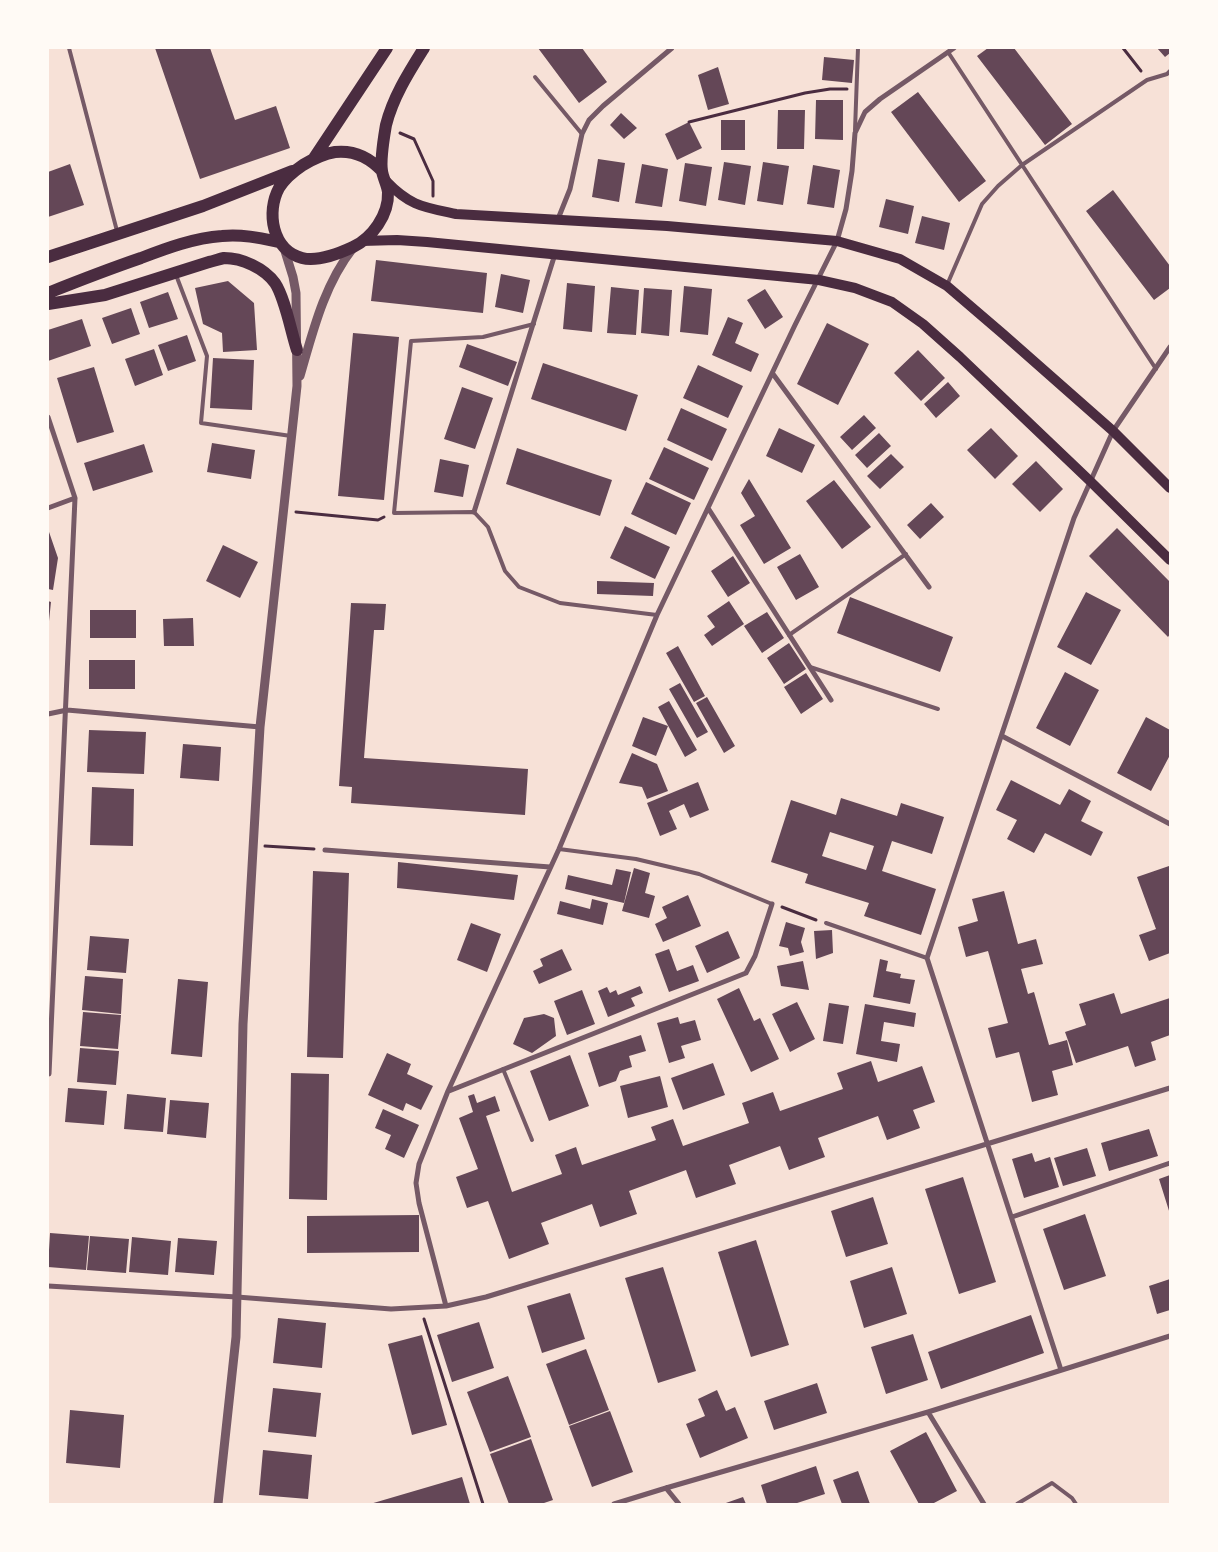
<!DOCTYPE html>
<html>
<head>
<meta charset="utf-8">
<style>
	body { margin:0 }
	#map { position:relative; width:1218px; height:1552px; overflow:hidden; background:#f7e1d7; font-family:Commissioner,sans-serif }
	canvas { display:block }
	.frame { position:absolute; inset:0; border:49px solid #fffaf5; pointer-events:none }
</style>
</head>
<body>
<div id="map">
<canvas width="1218" height="1552"></canvas>
<div class="frame"></div>
</div>
<script>
const ctx = document.querySelector('canvas').getContext('2d');
ctx.lineJoin = 'round';
function paint(path, color) { ctx.fillStyle = color; ctx.fill(path, 'evenodd'); }
function strokePath(path, color, width, dash) { ctx.strokeStyle = color; ctx.lineWidth = width; ctx.lineCap = dash ? 'butt' : 'round'; ctx.setLineDash(dash || []); ctx.stroke(path); }
const building = new Path2D(`
	M155 48H210L235 120 276 106 290 148 200 179Z
	M538 48H582L607 82 579 103Z
	M988 48H1014L1072 124 1045 145 977 56Z
	M1157 48H1170V53L1165 57Z
	M824 57 854 60 852 83 822 80Z
	M718 67 729 104 708 110 698 75Z
	M918 92 986 181 959 202 891 112Z
	M816 100H843V140L815 139Z
	M778 110H805L804 149H777Z
	M621 113 637 128 624 139 610 125Z
	M721 120H745V150H721Z
	M689 122 702 148 677 160 665 134Z
	M598 159 625 163 619 202 592 197Z
	M724 162 751 166 745 205 718 200Z
	M763 162 789 166 783 205 757 201Z
	M685 163 712 167 706 206 679 201Z
	M70 164 84 205 48 217V172Z
	M642 164 668 169 662 207 635 203Z
	M813 165 840 170 834 208 807 204Z
	M1113 190 1170 266V288L1154 300 1086 211Z
	M886 199 914 206 908 234 879 227Z
	M922 216 950 223 944 250 915 243Z
	M376 260 487 273 483 313 371 301Z
	M501 274 530 280 523 313 495 307Z
	M228 281 254 303 257 350 223 352 222 333 203 324 195 288Z
	M567 283 595 286 592 332 563 329Z
	M684 286 712 289 708 335 680 332Z
	M611 287 639 290 636 335 607 333Z
	M644 288 672 290 669 336 641 333Z
	M765 289 783 317 765 329 747 300Z
	M168 292 178 319 149 328 140 302Z
	M131 308 140 334 112 344 102 318Z
	M728 317 743 323 735 343 759 354 751 372 712 355Z
	M82 319 91 346 48 361V330Z
	M827 323 869 344 838 405 797 384Z
	M353 333 399 337 384 500 338 496Z
	M187 335 196 361 168 371 158 345Z
	M467 344 517 362 508 386 459 367Z
	M154 349 163 375 135 386 125 359Z
	M918 350 945 378 921 401 894 373Z
	M213 358 254 360 252 410 210 408Z
	M543 363 638 395 626 431 531 399Z
	M698 365 743 386 728 418 683 398Z
	M94 367 114 432 77 443 57 378Z
	M948 382 960 396 936 418 924 404Z
	M462 387 493 398 475 449 444 439Z
	M681 408 727 429 712 461 667 440Z
	M864 415 876 428 852 450 840 437Z
	M779 428 815 445 802 473 766 456Z
	M991 428 1018 456 995 479 967 450Z
	M879 433 891 446 867 468 855 455Z
	M212 443 255 450 251 479 207 472Z
	M144 444 153 472 93 491 84 463Z
	M664 447 709 468 694 500 649 479Z
	M517 448 612 480 600 516 506 484Z
	M891 454 904 467 880 489 867 476Z
	M440 459 469 465 463 497 434 492Z
	M1036 461 1063 489 1040 512 1012 484Z
	M749 479 791 548 764 564 740 525 755 516 741 493Z
	M834 480 871 527 842 549 806 501Z
	M646 482 691 503 676 535 631 514Z
	M931 503 944 517 920 539 907 525Z
	M625 526 670 547 655 579 610 558Z
	M1117 528 1170 582V634L1168 637 1089 556Z
	M48 529 58 558 53 590 48 589Z
	M223 545 258 562 240 598 206 581Z
	M800 554 819 587 796 600 777 567Z
	M733 556 750 583 728 597 711 571Z
	M597 581 654 583 653 596 597 594Z
	M1086 592 1121 610 1091 665 1057 647Z
	M850 597 953 637 940 672 837 633Z
	M48 601 51 602 49 621H48Z
	M729 601 744 624 712 646 704 635 715 627 707 616Z
	M351 603 386 604 384 630H374L364 758 528 769 525 815 351 803 352 787 339 786Z
	M90 610H136V638H90Z
	M767 612 784 638 762 653 744 626Z
	M193 618 194 646H164L163 619Z
	M789 643 806 669 784 684 767 658Z
	M678 646 705 696 694 702 666 653Z
	M89 660H135V689H89Z
	M1065 672 1099 690 1070 746 1036 728Z
	M806 673 823 699 801 714 784 687Z
	M680 683 708 732 697 738 669 689Z
	M707 697 735 746 724 753 696 703Z
	M669 701 697 750 685 757 658 707Z
	M643 717 668 726 656 756 632 746Z
	M1146 717 1170 730V755L1151 791 1117 773Z
	M89 730 146 732 144 774 87 772Z
	M183 744 221 747 219 781 180 778Z
	M632 753 657 764 668 791 647 799 642 787 619 783Z
	M1011 780 1060 805 1069 789 1091 801 1081 821 1103 832 1091 856 1045 833 1034 853 1007 839 1017 820 996 810Z
	M698 782 709 810 690 818 684 804 669 811 677 829 660 836 647 803Z
	M92 787 134 789 133 846 90 845Z
	M841 798 897 816 901 803 944 817 932 854 892 841 882 871 936 889 921 935 864 916 869 903 805 883 808 874 771 862 791 800 836 815ZM830 832 874 846 866 870 822 856Z
	M398 862 518 875 514 900 397 888Z
	M1169 866 1170 871V953L1149 961 1139 935 1156 929 1137 877Z
	M634 868 650 873 645 893 655 896 649 918 622 911Z
	M616 869 631 872 624 903 565 889 568 875 612 885Z
	M313 871 349 873 343 1058 307 1057Z
	M1004 891 1018 944 1036 939 1043 964 1021 969 1028 994 1034 992 1049 1045 1067 1040 1073 1065 1052 1071 1058 1095 1032 1102 1019 1052 996 1058 988 1028 1008 1023 988 951 966 957 958 927 978 921 972 899Z
	M688 895 701 926 663 942 655 924 667 918 662 907Z
	M592 899 608 903 603 925 557 914 560 901 590 909Z
	M786 922 805 928 801 942 804 952 790 956 788 948 779 946Z
	M471 923 501 934 487 972 457 960Z
	M832 930 833 953 816 959 814 931Z
	M728 931 740 958 707 973 695 946Z
	M90 936 129 939 126 973 87 970Z
	M562 949 572 970 539 984 533 971 543 966 540 959Z
	M669 949 677 971 693 965 699 981 669 992 655 954Z
	M880 959 888 961 886 971 901 974 900 978 915 980 910 1004 873 997Z
	M803 961 809 990 781 986 777 966Z
	M85 976 123 979 121 1014 82 1010Z
	M178 979 208 982 202 1057 171 1054Z
	M640 986 643 993 631 998 635 1006 608 1017 598 991 607 987 610 993 616 990 618 995Z
	M739 988 754 1021 760 1018 779 1059 751 1072 717 999Z
	M582 990 595 1024 567 1035 554 1001Z
	M1114 993 1121 1014 1170 998V1035L1151 1042 1156 1060 1135 1067 1128 1046 1076 1063 1065 1032 1086 1025 1079 1004Z
	M797 1002 815 1039 790 1052 772 1014Z
	M829 1003 849 1006 843 1044 823 1041Z
	M865 1004 916 1013 914 1027 884 1022 881 1041 900 1044 897 1062 856 1054Z
	M83 1012 121 1015 118 1049 80 1046Z
	M544 1014 554 1018 556 1036 532 1053 513 1044 524 1018Z
	M678 1017 680 1024 695 1020 701 1040 681 1046 685 1058 669 1063 657 1023Z
	M641 1035 646 1051 629 1056 632 1067 620 1071 616 1081 599 1087 588 1053Z
	M80 1048 119 1051 116 1085 77 1082Z
	M387 1053 411 1064 407 1074 433 1086 421 1110 406 1103 403 1111 368 1095Z
	M570 1055 589 1106 549 1121 530 1071Z
	M871 1061 878 1082 922 1066 935 1102 913 1110 920 1128 887 1140 878 1116 818 1138 825 1157 789 1170 780 1146 729 1165 736 1184 696 1198 686 1170 629 1191 637 1214 600 1227 592 1204 541 1223 549 1244 509 1259 488 1201 467 1208 456 1177 478 1169 459 1118 473 1112 468 1096 474 1094 477 1103 495 1096 500 1111 486 1116 512 1192 562 1174 555 1155 576 1147 582 1165 656 1140 651 1127 673 1119 683 1146 749 1123 742 1103 773 1092 780 1111 843 1089 837 1073Z
	M713 1063 725 1095 683 1110 671 1078Z
	M291 1073 329 1074 327 1200 289 1199Z
	M660 1076 668 1107 628 1118 620 1086Z
	M68 1088 107 1091 104 1125 65 1122Z
	M127 1094 166 1098 163 1132 124 1129Z
	M170 1100 209 1103 206 1138 167 1134Z
	M383 1109 419 1125 404 1158 385 1149 391 1135 375 1128Z
	M1149 1129 1158 1156 1109 1171 1101 1143Z
	M1087 1148 1096 1176 1063 1186 1054 1158Z
	M1032 1153 1035 1162 1050 1157 1059 1187 1024 1198 1012 1159Z
	M1170 1175V1214L1159 1179Z
	M963 1177 996 1282 959 1294 925 1189Z
	M873 1197 888 1244 846 1257 831 1211Z
	M1085 1214 1106 1276 1064 1290 1043 1229Z
	M419 1215V1252L307 1253V1216Z
	M50 1233 89 1236 86 1270 48 1267Z
	M90 1236 129 1239 126 1273 87 1270Z
	M132 1237 171 1241 168 1275 129 1272Z
	M178 1238 217 1241 214 1275 175 1272Z
	M756 1240 789 1345 751 1357 718 1252Z
	M663 1267 696 1371 658 1383 625 1278Z
	M892 1267 907 1314 864 1328 850 1281Z
	M1170 1279V1310L1157 1314 1149 1286Z
	M570 1293 585 1339 542 1353 527 1306Z
	M1031 1315 1044 1353 941 1389 928 1352Z
	M278 1318 326 1323 322 1368 273 1363Z
	M479 1322 494 1368 452 1382 437 1335Z
	M913 1334 928 1380 886 1394 871 1347Z
	M422 1335 447 1425 412 1435 388 1344Z
	M586 1349 609 1410 569 1425 546 1364Z
	M508 1376 531 1437 490 1452 467 1392Z
	M817 1383 827 1413 774 1430 764 1401Z
	M273 1388 321 1393 316 1437 268 1432Z
	M717 1390 726 1411 735 1407 748 1438 700 1458 686 1424 705 1416 698 1399Z
	M70 1410 124 1415 120 1468 66 1463Z
	M610 1411 633 1472 592 1487 569 1426Z
	M926 1432 957 1491 932 1504H919L890 1451Z
	M531 1439 553 1500 541 1504H509L490 1454Z
	M263 1450 312 1455 308 1499 259 1495Z
	M816 1466 825 1494 794 1504H767L761 1485Z
	M858 1471 870 1504H842L833 1480Z
	M462 1477 470 1504H370Z
	M743 1497 746 1504H723Z`);
const path = new Path2D(`
	M1123 48 1141 71
	M689 122 805 93 830 89H847
	M400 133 414 139 433 181V196
	M296 512 378 520 384 517
	M265 846 314 849
	M782 907 816 920
	M424 1319 483 1504`);
const service = new Path2D(`
	M69 48 117 231
	M948 52 1156 369
	M535 77 582 134
	M855 130 858 48
	M176 275 207 356 201 423 291 436
	M947 285 982 204 998 186 1022 165 1147 80 1167 74 1170 71
	M534 324 483 337 411 341 394 513 474 512 488 527 505 571 519 587 560 603 657 615
	M789 635 906 554
	M810 667 938 709
	M559 849 636 859 699 874 772 904
	M826 923 927 958
	M503 1069 532 1140
	M1017 1504 1052 1483 1072 1498 1076 1504`);
const minor = new Path2D(`
	M558 219 570 189 582 134 589 120 603 106 672 48
	M773 374 929 587
	M48 417 75 498 49 1074 48 1073
	M48 508 75 498
	M708 508 831 700
	M474 512 555 254
	M48 714 67 710 260 727
	M1002 736 1170 824
	M325 850 550 867
	M449 1091 746 973 755 956 772 904
	M1012 1217 1170 1163
	M48 1286 237 1297 391 1309 446 1306 486 1297 1170 1088
	M446 1306 419 1203 416 1183 419 1164 448 1091 559 849 657 615 795 325 837 241 846 209 852 171 855 133 865 112 880 99 954 48
	M1061 1370 927 958 1074 518 1113 431 1170 347
	M928 1412 984 1504
	M666 1488 679 1504
	M614 1504 666 1488 928 1412 1170 1336`);
const tertiary = new Path2D(`
	M300 376C313 331 324 285 353 248
	M218 1504 236 1337 243 1024 260 727 297 386 296 293 293 277 284 248`);
const secondary = new Path2D(`
	M386 181C410 206 423 207 456 214L667 226 837 241 900 259 947 286 1003 334 1113 431 1170 488
	M362 241 397 240 427 242 819 280 855 288 892 302 923 324 960 357 1090 481 1170 560`);
const primary = new Path2D(`
	M314 158 387 48
	M382 171C369 157 354 150 335 152 323 154 313 159 303 165 294 171 285 178 279 188 266 212 272 250 302 258 318 262 338 254 353 247 372 238 389 215 388 192 387 184 383 178 382 171 380 159 384 137 386 125 393 97 409 72 424 48
	M48 257 203 206 292 171
	M48 293C78 281 109 269 141 258 167 248 194 238 222 236 242 234 260 238 279 242
	M48 304 105 295 209 262C214 261 219 259 224 258 242 258 264 268 275 283 285 298 291 332 297 350`);
paint(building, '#644757');
strokePath(path, '#4a2c40', 3);
strokePath(service, '#755966', 4);
strokePath(minor, '#755966', 5);
strokePath(tertiary, '#755966', 9);
strokePath(secondary, '#4a2c40', 10);
strokePath(primary, '#4a2c40', 12);
</script>
</body>
</html>
